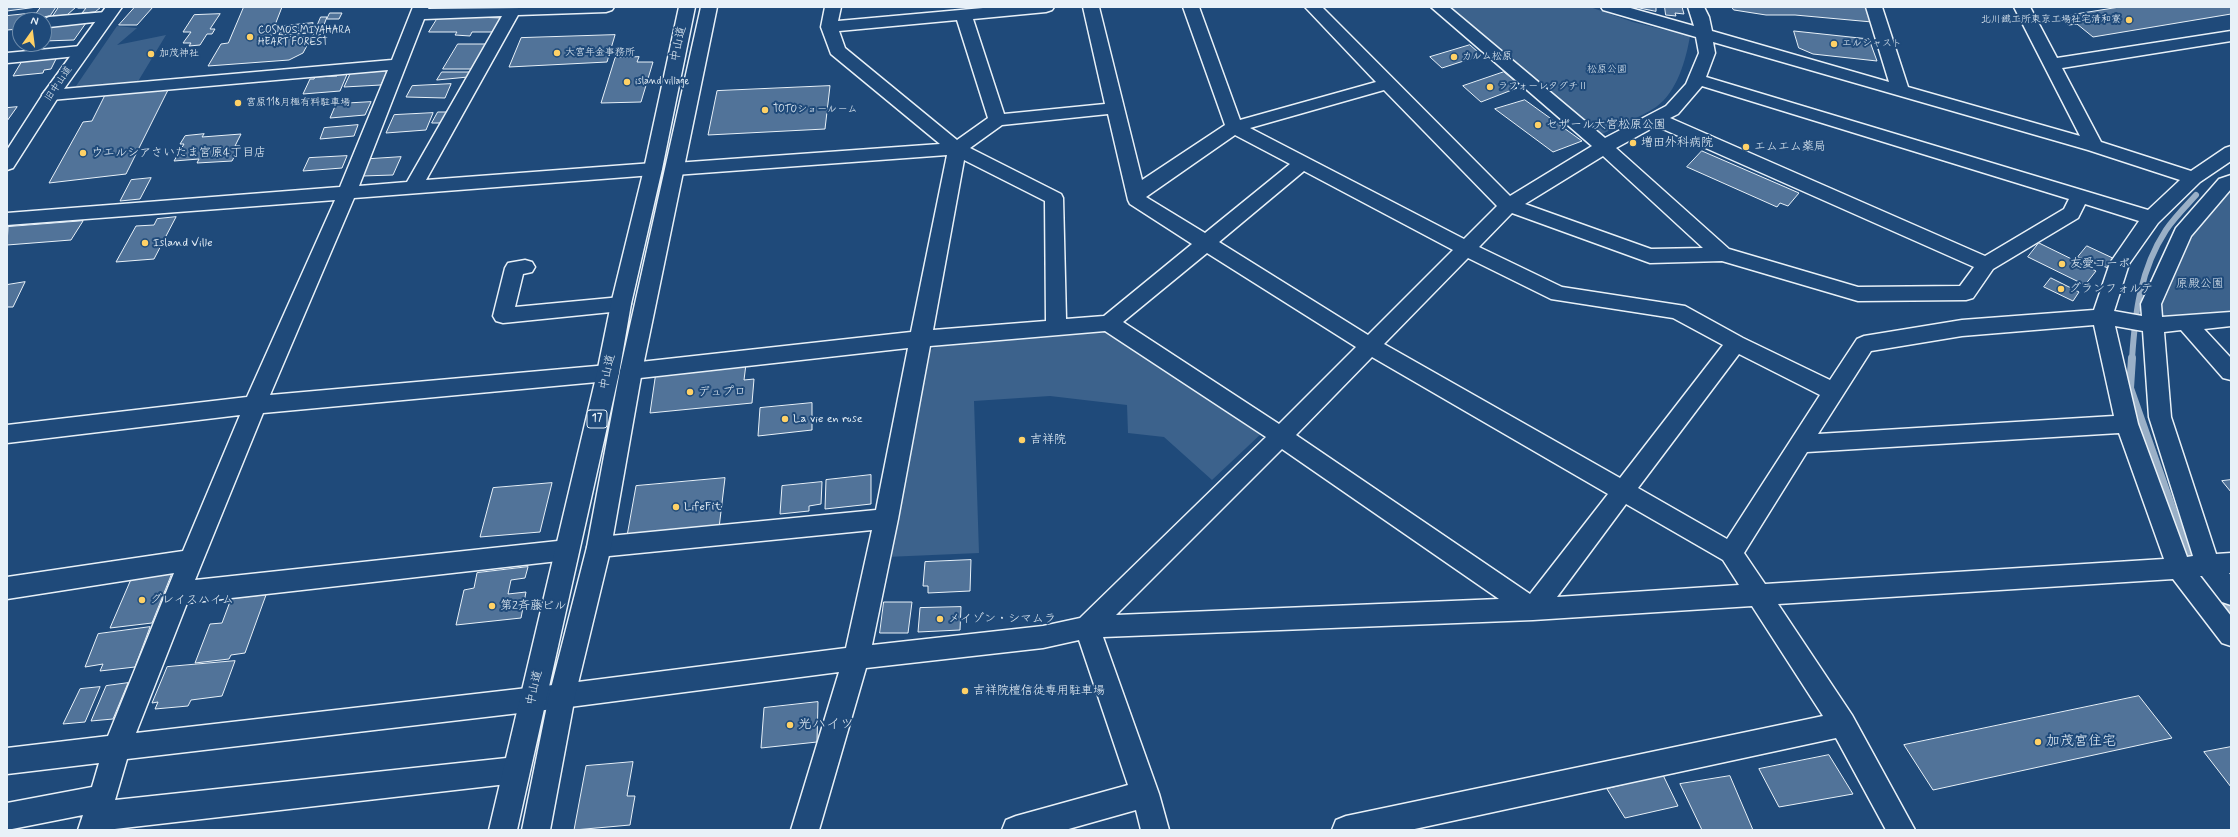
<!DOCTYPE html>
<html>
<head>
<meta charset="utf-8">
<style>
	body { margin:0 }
	#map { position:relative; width:2238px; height:837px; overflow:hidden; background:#1f4a7a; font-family:Mynerve,sans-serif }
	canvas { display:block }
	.frame { position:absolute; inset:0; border:8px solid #e8f1f8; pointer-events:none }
	.north { position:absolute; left:12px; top:12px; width:40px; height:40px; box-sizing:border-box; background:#1f4a7a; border:1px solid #6f8dac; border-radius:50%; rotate:14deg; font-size:11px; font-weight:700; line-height:16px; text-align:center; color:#e8f1f8 }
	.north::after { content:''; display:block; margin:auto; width:14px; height:18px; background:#ffd166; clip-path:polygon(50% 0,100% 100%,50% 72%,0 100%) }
</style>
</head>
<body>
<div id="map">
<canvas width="2238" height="837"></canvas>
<div class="frame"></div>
<div class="north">N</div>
</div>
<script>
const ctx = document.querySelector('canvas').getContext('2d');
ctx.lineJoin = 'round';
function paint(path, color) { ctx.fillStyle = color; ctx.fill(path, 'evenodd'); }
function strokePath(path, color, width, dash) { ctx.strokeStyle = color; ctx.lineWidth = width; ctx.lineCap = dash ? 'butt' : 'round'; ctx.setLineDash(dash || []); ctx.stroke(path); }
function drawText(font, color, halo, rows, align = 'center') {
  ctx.font = font + ' Mynerve,"Klee One",sans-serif'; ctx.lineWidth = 4; ctx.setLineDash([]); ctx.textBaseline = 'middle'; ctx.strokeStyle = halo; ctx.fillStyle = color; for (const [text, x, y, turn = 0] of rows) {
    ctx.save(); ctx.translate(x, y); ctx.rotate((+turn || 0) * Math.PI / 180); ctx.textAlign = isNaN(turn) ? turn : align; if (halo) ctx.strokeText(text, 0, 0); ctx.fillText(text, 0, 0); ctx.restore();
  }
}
const green = new Path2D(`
	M1451 7H1590L1633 22 1690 36C1686 60 1677 92 1656 107 1639 118 1618 126 1600 135Z
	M117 26 137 28 117 45 166 35 137 83 74 89Z
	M2231 188V313L2157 319 2166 288 2186 236Z
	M1104 329 1263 432 1212 480 1164 437 1128 433 1127 405 1050 396 974 401 979 553 886 557 929 351 937 346Z`);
const streamFar1 = new Path2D(`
	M2132 359C2135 313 2140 270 2166 230 2174 218 2186 206 2196 195`);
const stream = new Path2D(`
	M2132 358 2130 388 2191 562 2231 614`);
const building = new Path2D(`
	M8 7H37L7 11Z
	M41 7H56L50 16 33 18Z
	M59 7H76L67 15 53 16Z
	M79 7H101L95 12 82 13 86 8H78Z
	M135 7H153L137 25H119Z
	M244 7H282L270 38 298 36 311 38 303 53 289 60 208 66 221 44 228 43Z
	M1635 7H1659H1656V11Z
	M1665 7H1682L1684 14 1675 13 1676 16 1666 15Z
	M1732 7H1867L1872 22 1795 15H1766L1734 10Z
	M2120 7H2231V14L2093 37 2077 24 2069 25 2059 17Z
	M35 13 31 20H20V29L7 30V16Z
	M330 13H342L339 19H327Z
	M220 14 210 29H215L212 34H207L200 45 189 46 191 43H183L191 32H183L194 15Z
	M439 16 503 18 495 32H472L470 36 455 35 457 32H429Z
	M321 17H327L320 35 313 36Z
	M86 23 74 40 44 41V26Z
	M313 23 312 27 281 29 283 26Z
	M311 30 309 33 279 35 280 32Z
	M1794 31 1869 39 1877 61 1813 54 1799 48Z
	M615 35 607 62 509 67 521 38Z
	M458 44H487L473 69H443Z
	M1470 45 1478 52 1475 53 1479 56 1442 68 1430 57Z
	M57 57 51 69 44 70 43 73 13 76 22 61Z
	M639 57 637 62H653L641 102 601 103 615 58Z
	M387 71 381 85 344 87 350 74Z
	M348 72 340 91 303 94 310 79H314L315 77 337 76 338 73Z
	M442 72H471L468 77 437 80Z
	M1504 72 1515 81 1510 83 1517 88 1481 102 1463 86Z
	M451 84 445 98 406 97 412 86Z
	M830 86 825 129 708 135 717 91Z
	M168 90 126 174 49 183 83 122 92 121 105 95Z
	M1525 100 1582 141 1553 152 1495 109Z
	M371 102 365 115 330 118 336 104Z
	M17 107 7 121V108Z
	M438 112H450L444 123H432Z
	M433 113 426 130 386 133 394 115Z
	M358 125 354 136 320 139 324 128Z
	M204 134 202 137 241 134 235 146H240L232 161 197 163 199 159 174 161 184 144H180L185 136Z
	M1702 151 1799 193 1788 206 1780 203 1777 207 1687 167Z
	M347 156 342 168 303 171 309 158Z
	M401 157 393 175 362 176 370 159Z
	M151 178 140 199 120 201 131 180Z
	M176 217 154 259 116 262 136 226 154 225 157 219Z
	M83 221 71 240 7 245 8 227Z
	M2039 243 2096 271 2085 285 2028 257Z
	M2087 246 2117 260 2111 269 2078 257Z
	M2051 278 2079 292 2073 301 2044 287Z
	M25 282 13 307H7V285Z
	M746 364 744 380 754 379 752 403 650 413 656 372Z
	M812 403V430L758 436 760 408Z
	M871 475V504L825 509 826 480Z
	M725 478 719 528 627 536 636 486Z
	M2231 480V492L2222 481Z
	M822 482 821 504 809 506V511L780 514 782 486Z
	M552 483 540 532 480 537 493 488Z
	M971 560 970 591 928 593V586H923L925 562Z
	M528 567 525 578 511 580 508 594 526 592 521 618 456 625 464 590 474 588 477 573Z
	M172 573 152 623 110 628 132 577Z
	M266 595 245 653 231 655 229 659 195 663 210 624 222 623 231 599Z
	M884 602H912L908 633H880Z
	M961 607 960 630 918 632 920 608Z
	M150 627 135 667 100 671 103 664 85 667 98 634Z
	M235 661 222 696 191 700 188 706 155 709 158 702 152 703 167 667Z
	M128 683 113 719 91 721 106 686Z
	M100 687 85 722 63 724 80 689Z
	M2139 696 2172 738 1933 790 1904 745Z
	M818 702 817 742 761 748 764 708Z
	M2231 747V787L2204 752Z
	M1829 755 1853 794 1779 807 1759 769Z
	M633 762 627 796H635L630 825 574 830 586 766Z
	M1663 775 1678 806 1625 818 1607 789Z
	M1730 776 1753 830H1702L1680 784Z`);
const minor = new Path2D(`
	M413 7H429L428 9 614 7 612 10 606 12 518 15 426 180 653 163 659 165 662 169 659 173 653 175 354 198 270 395 608 365 616 367 619 373 616 379 608 381 263 413 195 580 567 540 575 543 579 550 575 557 567 560 187 603 136 733 562 684 846 648 872 530 599 557 591 554 587 547 591 540 599 537 876 510 908 348 631 379 623 377 620 371 623 365 631 363 911 332 947 155 675 175 669 173 666 169 669 165 675 163 940 144 831 54 821 27 825 7H841L838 21 994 7H1054L1052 10 1046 12 973 19 1004 114 1105 104 1083 7H1099L1142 180 1225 125 1183 7H1199L1240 120 1376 82 1305 7H1322L1510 196 1592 146 1431 7H1449L1605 138 1666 106 1686 84 1699 53 1696 37 1603 10 1601 7H1627L1694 26 1688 7H1704L1709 17 1712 31 1889 82 1866 7H1882L1908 87 2080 136 2014 7H2030L2057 58 2231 31V41L2062 68 2101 142 2191 171 2225 148 2231 146V161L2200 182 2158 223 2129 264 2114 311 2142 316 2141 304 2176 228 2219 179 2231 175V189L2191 236 2161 304 2162 317 2231 312V326L2204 329 2231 358V380L2223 378 2181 330 2164 332 2171 417 2216 554 2231 553V573H2229L2231 576V605L2222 602 2202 576H2200L2231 616V646L2222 643 2173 579 1778 604 1852 715 1915 830H1886L1836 738 1410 830H1332L1336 820 1346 816 1823 716 1752 606 1533 620 1103 637 1159 794 1169 830H1141L1136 810 1065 830H1002L1006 820 1016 816 1128 785 1079 640 1043 648 866 668 819 830H791L839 672 562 708 127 759 115 800 516 757 526 761 530 770 526 779 516 783 106 830H78L83 815 7 830V803L92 787 99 763 7 774V748L108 736 174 573 7 599V577L183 551 240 415 7 443V425L247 397 335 200 7 225V213L340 187 388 70 51 100 45 99 42 95 45 91 51 90 392 60ZM502 16 407 182 359 186 424 19ZM957 20 988 118 957 140 845 48 839 31ZM1713 42 2088 150 2180 180 2148 210 1706 77 1715 53ZM1702 86 2069 199 2064 209 1985 256 1670 118 1678 114ZM1384 90 1497 206 1464 239 1250 128ZM1108 114 1128 200 1130 204 1192 244 1104 316 1066 319 1063 198 1061 194 970 148 1002 125ZM1656 126 1974 267 1960 286 1858 287 1729 249 1616 148ZM1235 135 1290 164 1205 233 1146 197ZM1603 156 1703 248 1651 249 1525 204ZM964 160 1045 201 1046 321 933 330ZM1304 171 1453 250 1368 335 1219 242ZM2085 204 2139 221 2110 263 2094 310 1962 320 1864 336 1857 339 1830 380 1743 338 1685 306 1562 287 1479 247 1512 213 1650 263 1722 261 1858 301 1966 300 1973 298 1993 269 2078 218ZM1207 253 1356 347 1279 424 1123 322ZM1468 258 1551 299 1673 318 1723 345 1620 478 1384 344ZM2094 325 2114 416 1818 434 1871 351 1962 336ZM2115 326 2143 331 2149 417 2193 556 2187 557 2138 424ZM1105 331 1266 437 1080 618 1043 626 872 645 898 519 930 346ZM1739 354 1820 395 1727 539 1638 488ZM1372 357 1608 494 1530 594 1296 435ZM2119 433 2164 559 1765 584 1744 553 1807 452ZM1282 449 1499 599 1116 615ZM1626 504 1723 560 1739 585 1557 597Z
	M106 12 112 14 114 17 112 20 49 27 44 26V20H42L49 17Z
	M81 46 87 47 89 51 87 55 7 63V53Z
	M525 260 532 262 535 267 532 272 523 274 515 307 621 297 628 299 631 304 628 309 621 311 503 323 496 321 493 316 505 268 508 263Z`);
const major = new Path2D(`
	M106 7H122L59 96 13 168 7 170V150L45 91Z`);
const highway = new Path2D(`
	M679 7H695L662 169 631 304 619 373 517 830H489L597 373 611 304 644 169Z
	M701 7H717L642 371 611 547 575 696 550 830H522L549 696 587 547 620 371Z`);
const markers = [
	[2129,20,4,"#ffd166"],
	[250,37,4,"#ffd166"],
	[1834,44,4,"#ffd166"],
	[557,53,4,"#ffd166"],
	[151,54,4,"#ffd166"],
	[1454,57,4,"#ffd166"],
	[627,82,4,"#ffd166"],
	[1490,87,4,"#ffd166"],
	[238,103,4,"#ffd166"],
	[765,110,4,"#ffd166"],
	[1538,125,4,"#ffd166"],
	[1633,143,4,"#ffd166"],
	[1746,147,4,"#ffd166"],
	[83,153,4,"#ffd166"],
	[145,243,4,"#ffd166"],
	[2062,264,4,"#ffd166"],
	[2061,289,4,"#ffd166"],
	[690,392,4,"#ffd166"],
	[785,419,4,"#ffd166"],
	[1022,440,4,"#ffd166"],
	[676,507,4,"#ffd166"],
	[142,600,4,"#ffd166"],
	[492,606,4,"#ffd166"],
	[940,619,4,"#ffd166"],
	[965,691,4,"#ffd166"],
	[790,725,4,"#ffd166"],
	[2038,742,4,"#ffd166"]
];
const farPoinames = [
	["北川鐵工所東京工場社宅清和寮",2121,20,"right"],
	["COSMOS MIYAHARA",258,31],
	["HEART FOREST",258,43],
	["エルシャスト",1842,44],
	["大宮年金事務所",565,53],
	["加茂神社",159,54],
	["カルム松原",1462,57],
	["island village",635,82],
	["ラフォーレタグチⅡ",1498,87],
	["宮原118月極有料駐車場",246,103],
	["TOTOショールーム",773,110]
];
const farParknames = [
	["松原公園",1607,70]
];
const farStreetnames = [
	["旧中山道",59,84,-56]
];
const shields = [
	[597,419,20]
];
const shieldNames = [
	["17",597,419]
];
const streetNames = [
	["中山道",679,44,-78],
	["中山道",608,372,-78],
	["中山道",535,688,-77]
];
const poiNames = [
	["セザール大宮松原公園",1546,125],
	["増田外科病院",1641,143],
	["エムエム薬局",1754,147],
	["ウエルシアさいたま宮原4丁目店",91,153],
	["Island Ville",153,243],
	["友愛コーポ",2070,264],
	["グランフォルテ",2069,289],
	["デュプロ",698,392],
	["La vie en rose",793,419],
	["吉祥院",1030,440],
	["LifeFit",684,507],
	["グレイスハイム",150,600],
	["第2斉藤ビル",500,606],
	["メイゾン・シマムラ",948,619],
	["吉祥院檀信徒専用駐車場",973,691]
];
const parkNames = [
	["原殿公園",2200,284]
];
const nearPoinames = [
	["光ハイツ",798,725],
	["加茂宮住宅",2046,742]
];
paint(green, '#3c628c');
strokePath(streamFar1, '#9ab0c7', 6);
strokePath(stream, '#9ab0c7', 8);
paint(building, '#517399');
strokePath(building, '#e8f1f8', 1);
strokePath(minor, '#e8f1f8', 3);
strokePath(major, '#e8f1f8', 3);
strokePath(highway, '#e8f1f8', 3);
paint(minor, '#1f4a7a');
paint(major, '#1f4a7a');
paint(highway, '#1f4a7a');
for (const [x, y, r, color] of markers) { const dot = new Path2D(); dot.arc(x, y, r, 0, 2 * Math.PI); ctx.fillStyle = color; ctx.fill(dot); strokePath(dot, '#1f4a7a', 1.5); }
drawText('10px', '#e8f1f8', '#1f4a7a', farPoinames, 'left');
drawText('10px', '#d7e3ed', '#1f4a7a', farParknames);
drawText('10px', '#e8f1f8', '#1f4a7a', farStreetnames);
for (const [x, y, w] of shields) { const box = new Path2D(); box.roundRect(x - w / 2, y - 9, w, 18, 3); ctx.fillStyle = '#1f4a7a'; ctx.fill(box); strokePath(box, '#e8f1f8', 1); }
drawText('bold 11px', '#e8f1f8', null, shieldNames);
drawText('12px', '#e8f1f8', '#1f4a7a', streetNames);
drawText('12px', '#e8f1f8', '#1f4a7a', poiNames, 'left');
drawText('12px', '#d7e3ed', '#1f4a7a', parkNames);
drawText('14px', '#e8f1f8', '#1f4a7a', nearPoinames, 'left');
</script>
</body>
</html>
